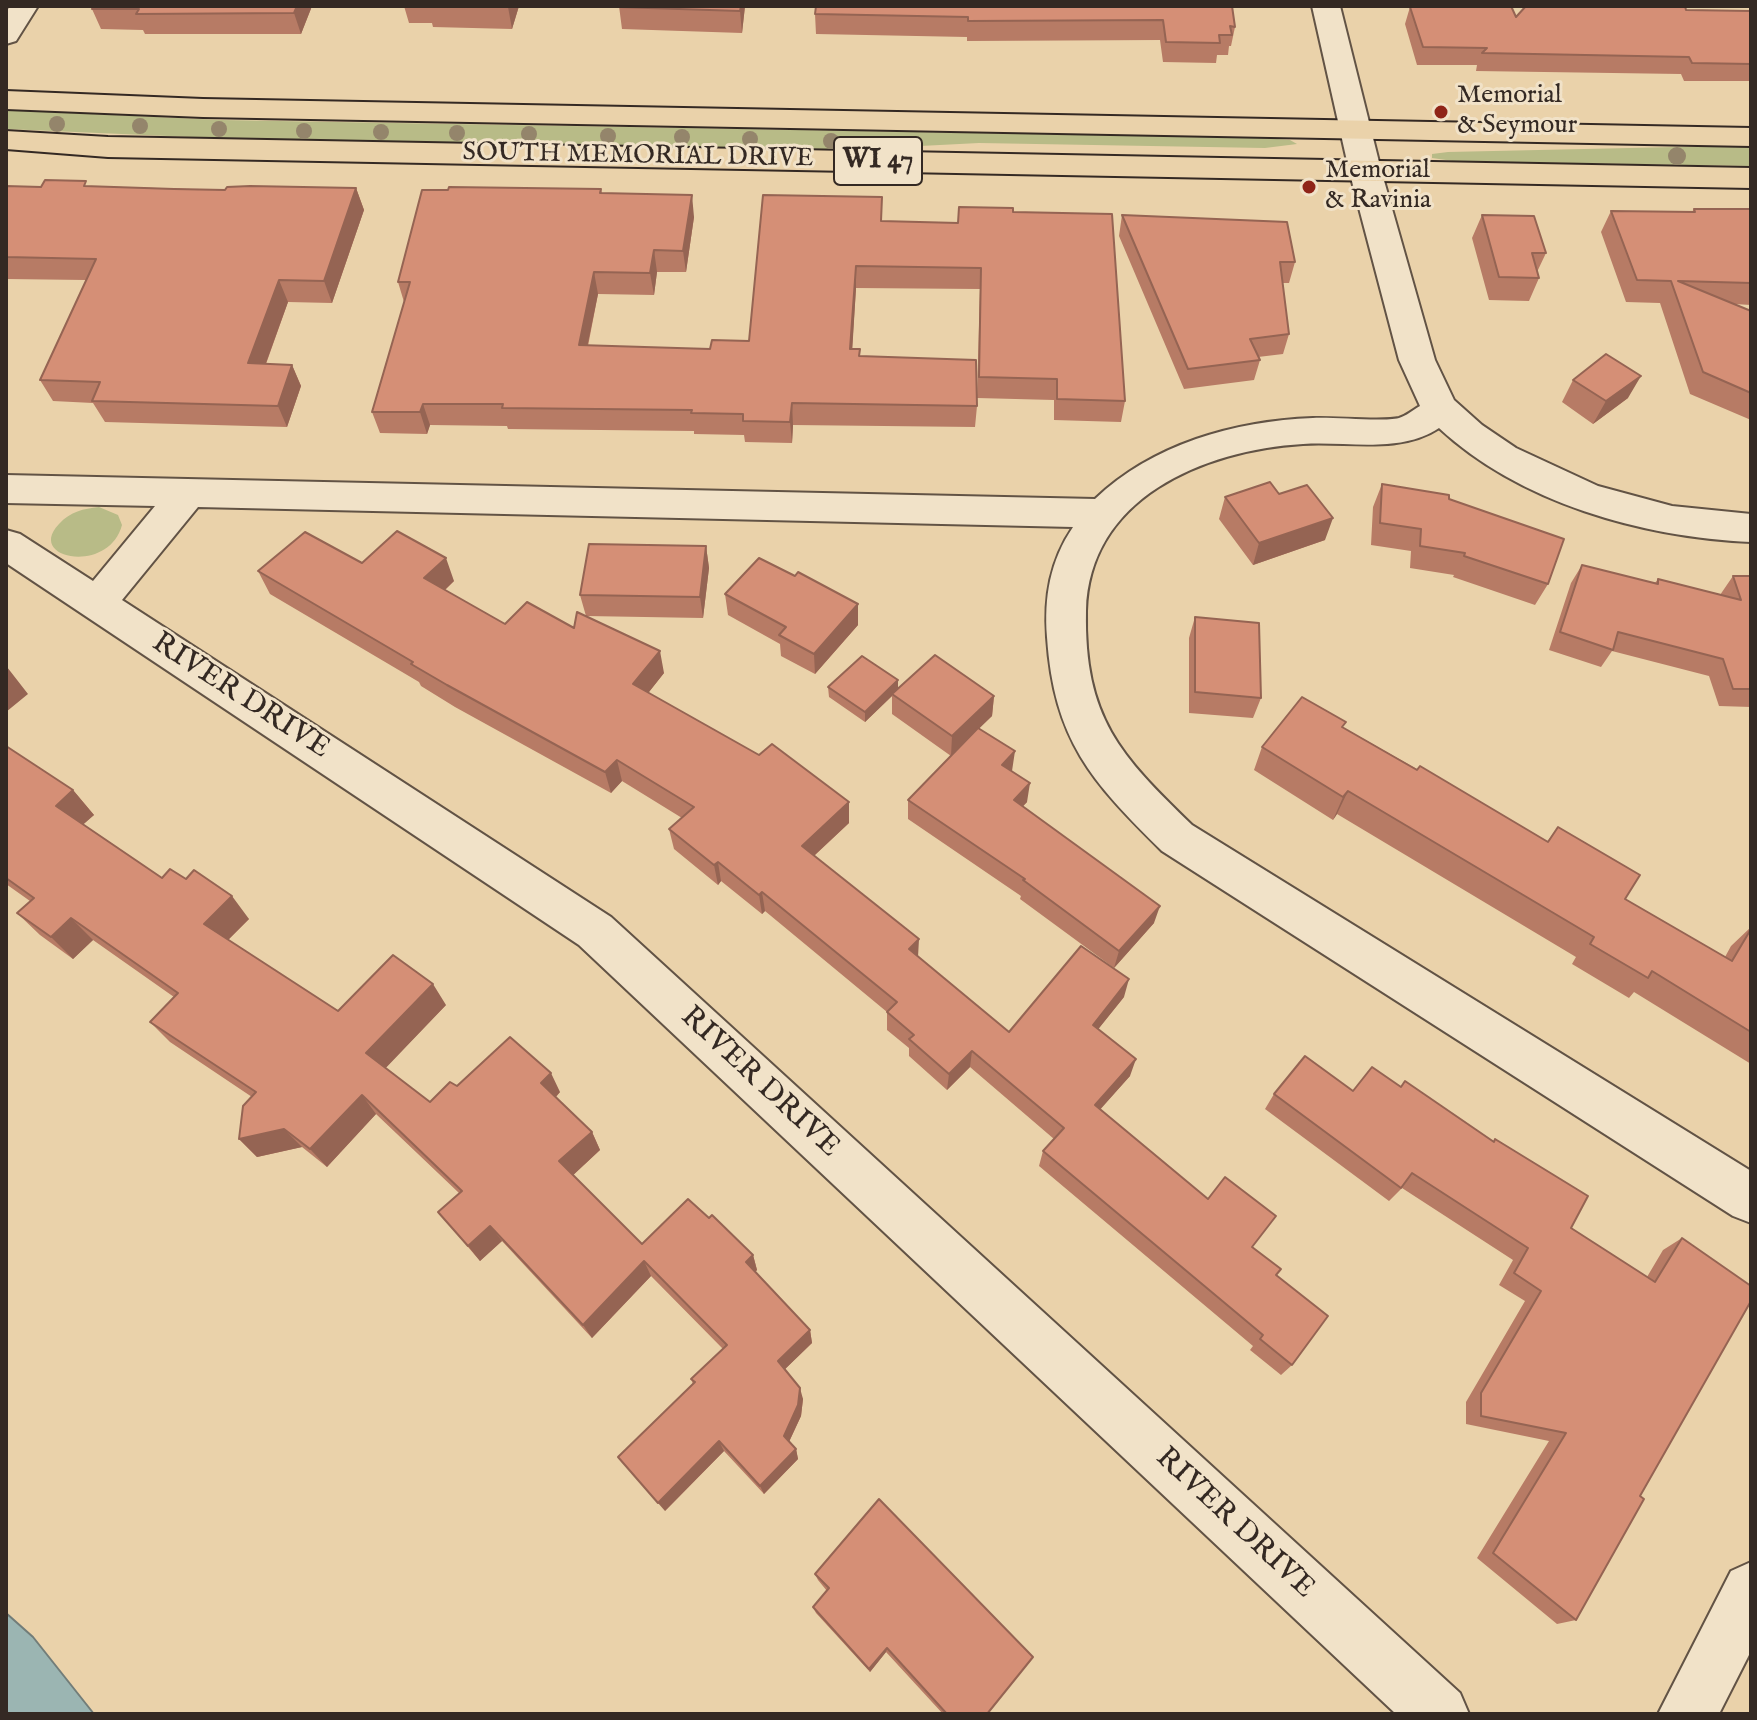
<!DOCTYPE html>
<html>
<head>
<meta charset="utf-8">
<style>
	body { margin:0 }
	#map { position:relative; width:1757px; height:1720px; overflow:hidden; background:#ead2aa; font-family:"IM FELL English",serif }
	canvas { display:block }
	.frame { position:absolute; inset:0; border:8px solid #342923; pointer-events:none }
</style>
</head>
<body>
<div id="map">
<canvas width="1757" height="1720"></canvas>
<div class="frame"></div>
</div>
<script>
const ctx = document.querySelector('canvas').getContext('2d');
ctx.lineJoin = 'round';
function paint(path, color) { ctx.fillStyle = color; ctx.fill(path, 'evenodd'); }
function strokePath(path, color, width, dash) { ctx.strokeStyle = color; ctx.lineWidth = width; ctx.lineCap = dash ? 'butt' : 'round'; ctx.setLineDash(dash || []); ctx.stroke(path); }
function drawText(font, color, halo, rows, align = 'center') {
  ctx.font = font + ' "IM FELL English",serif'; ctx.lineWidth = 6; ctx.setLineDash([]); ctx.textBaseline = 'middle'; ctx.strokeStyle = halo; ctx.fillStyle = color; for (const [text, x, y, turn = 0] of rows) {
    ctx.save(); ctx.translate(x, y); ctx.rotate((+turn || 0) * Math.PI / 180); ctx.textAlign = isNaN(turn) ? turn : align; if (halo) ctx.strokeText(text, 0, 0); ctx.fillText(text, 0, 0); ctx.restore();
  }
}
const green = new Path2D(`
	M6 110 221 120 1264 138 1290 140 1297 144 1265 148 979 143 842 150 214 138 6 129Z
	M1675 147H1751V166L1453 161 1432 158V154L1448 152Z
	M99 507 118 515 122 525C109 575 25 559 59 524 71 511 83 509 99 507Z`);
const water = new Path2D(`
	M6 1613 33 1637 94 1714H6Z`);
const minor = new Path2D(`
	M10 6H38L16 41 6 44V12Z
	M1365 160 1376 163 1381 170 1435 360 1454 400 1482 425 1516 448 1598 486 1672 506 1751 514V542C1642 537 1520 503 1439 428 1400 454 1348 441 1303 444 1203 450 1089 498 1086 611 1084 718 1120 755 1192 825L1751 1171V1223L1733 1216 1162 851C1091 781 1054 740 1047 637 1044 597 1050 561 1073 527L198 507 122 600 611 917 1460 1693 1469 1714H1396L579 945 6 563V530L20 534 93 581 155 506 6 503V475L1095 499C1153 444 1234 421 1313 418 1335 417 1382 422 1399 418 1406 416 1413 410 1420 406L1399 360 1349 170 1354 163Z
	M1751 1562V1651L1719 1714H1658L1731 1571Z`);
const tertiary = new Path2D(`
	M1312 6H1340L1381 170 1376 177 1365 180 1354 177 1349 170Z`);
const primary = new Path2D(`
	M6 91 203 99 1751 128V146L203 117 6 109Z
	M6 131 108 137 1751 168V188L108 157 6 149Z`);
const trees = [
	[57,124,8],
	[140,126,8],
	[219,129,8],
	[304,131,8],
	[381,132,8],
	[457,133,8],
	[529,134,8],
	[608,136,8],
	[682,137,8],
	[750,139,8],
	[831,141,8],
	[1677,156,9]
];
const wall = new Path2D(`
	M312 6 301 34H145L143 30 101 29 92 9Z
	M404 6H519L512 29 433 27 432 23H409Z
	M619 6H745L742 33 622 29Z
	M1232 6 1235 27 1231 46H1229L1228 55H1217L1216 63 1163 62 1160 40 967 41V37L816 34 815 14Z
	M1411 6H1511L1516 17 1686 10 1751 11V81H1684L1681 74 1476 71 1477 65H1417L1405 24 1410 7Z
	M6 186H89L225 190 356 188 364 210 332 303 288 302 266 364 292 365 301 386 287 427 105 422 93 403 53 401 40 380 86 280 6 279Z
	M601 189 602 193 694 217 686 272H657L654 295 598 294 588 346 710 349 749 341 882 221 958 223 959 207 1013 212 1125 401 1121 422 1054 420V400L977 398 980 289 856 288 852 349 860 356 977 406 975 427 793 425 792 443 745 442 744 435 694 434V431L508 429 507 426 430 425 427 434 380 433 372 412 404 302 398 282Z
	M1694 209H1751V305L1734 304 1751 311V420L1690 394 1660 303 1626 302 1601 232 1611 211 1692 212Z
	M1122 215 1295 262 1289 283H1282L1289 334 1283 354 1258 357 1260 360 1254 380 1184 389 1119 236Z
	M1482 215 1546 253 1537 272 1539 278 1529 301 1489 300 1472 238Z
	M1573 380 1628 398 1593 424 1562 402Z
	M1382 484 1449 499 1548 584 1535 605 1453 577 1454 575 1410 568 1411 551 1371 545 1373 507Z
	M1279 494 1325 540 1253 565 1219 519 1225 497Z
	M706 546 709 568 703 618 586 616 580 595Z
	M362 563 454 581 445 590 505 624 574 628 664 673 648 693 849 823 814 856 918 957 1009 1032 1124 997 1098 1029 1130 1076 1100 1109 1253 1247 1276 1275 1292 1365 1281 1375 1250 1350 1253 1346 1039 1166 1043 1151 1054 1139 970 1067 947 1090 909 1056V1048L887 1030V1012L765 911 762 914 721 881 718 885 674 849 669 829 682 818 622 781 611 793 455 707 421 686 419 682 270 594 258 571Z
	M1582 565 1655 583 1658 579 1720 595 1733 576H1751V707L1719 706 1709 676 1612 651 1601 667 1549 650 1571 583Z
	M795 576 858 604V625L815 674 781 656 780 644 728 615 725 594Z
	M1195 617 1261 698 1253 718 1189 713V638Z
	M898 680V689L994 696 992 716 979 728 1012 771 1027 802 1023 806 1154 923 1114 968 1020 899 1021 896 908 819V800L951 756 892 714V696L865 722 829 697 828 687Z
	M1344 728 1547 842 1558 827 1625 899 1725 957 1731 946 1751 927V1064L1634 992 1629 998 1572 964 1576 957 1337 814 1333 820 1254 770 1262 747Z
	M6 746 73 790 94 815 83 824 162 878 249 919 228 940 338 1011 446 1005 385 1068 430 1102 457 1086 560 1092 556 1097 592 1132 600 1150 573 1175 642 1244 709 1218 753 1255 757 1270 755 1272 810 1330 812 1343 785 1369 803 1399 801 1416 789 1442 796 1449 798 1459 764 1494 724 1451 665 1511 693 1384 691 1379 723 1349 651 1276 592 1338 502 1241 480 1261 438 1212 459 1193 376 1114 327 1167 302 1147 257 1157 239 1139 252 1097 170 1042 150 1022 174 997 93 940 73 959 40 935 17 913 30 901 6 884Z
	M1400 1087 1493 1142 1495 1139 1571 1228 1647 1277 1663 1250 1682 1238 1640 1496 1576 1620 1557 1624 1477 1558 1549 1441 1466 1424V1402L1525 1301 1499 1285 1513 1260 1402 1188 1389 1201 1265 1109 1274 1094 1353 1091Z
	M815 1574 987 1714H943L886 1652 870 1672 816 1613 813 1607 827 1591 818 1580Z`);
const shadedWall = new Path2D(`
	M297 6H312L301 34 294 13Z
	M508 6H519L512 29 508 7Z
	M741 6H745L742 33 740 11Z
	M356 188 364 210 332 303 324 281Z
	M692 195 694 217 686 272 683 251Z
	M654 250 657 272 654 295 650 273Z
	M856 266V288L851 370 850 349Z
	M594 272 598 294 583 367 579 345Z
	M279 280 288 302 258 385 248 363Z
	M292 365 301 386 287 427 278 406Z
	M1641 376 1628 398 1593 424 1606 401Z
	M792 403 793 425 792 443 790 422Z
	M423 404 430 425 427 434 420 412Z
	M1333 518 1325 540 1253 565 1259 543Z
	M706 546 709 568 703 618 700 597Z
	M446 558 454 581 433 601 424 578Z
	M858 604V625L815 674 814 654Z
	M660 651 664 673 638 706 633 684Z
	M7 667 28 694 6 712V668Z
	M898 680V691L892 694V696L865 722V712Z
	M994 696 992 716 951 756 952 736Z
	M1015 751 1012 771 1000 785 1002 765Z
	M617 760 622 781 611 793 605 772Z
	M1030 783 1027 802 1011 819 1014 800Z
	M73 790 94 815 77 830 56 806Z
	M1348 791 1337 814 1333 820 1343 797Z
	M849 802V823L803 866 802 846Z
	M718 862 721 881 718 885 714 865Z
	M762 892 765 911 762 914 759 895Z
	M232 896 249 919 222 946 204 924Z
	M1160 906 1154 923 1114 968 1119 951Z
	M71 918 93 940 73 959 51 937Z
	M919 939 918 957 909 949Z
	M1129 979 1124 997 1088 1042 1093 1025Z
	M433 984 446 1005 381 1073 366 1053Z
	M972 1051 970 1067 947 1090 949 1074Z
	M1136 1059 1130 1076 1090 1121 1095 1105Z
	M551 1073 560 1092 551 1102 541 1083Z
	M362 1095 376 1114 327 1167 310 1149Z
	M284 1129 302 1147 257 1157 239 1139Z
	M592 1132 600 1150 569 1179 559 1161Z
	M490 1226 502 1241 480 1261 468 1246Z
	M753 1255 757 1270 750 1277 746 1262Z
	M644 1261 651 1276 592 1338 583 1325Z
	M810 1330 812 1343 781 1373 778 1361Z
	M800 1388 803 1399 801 1416 787 1446 784 1436Z
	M719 1441 724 1451 665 1511 658 1503Z
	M796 1449 798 1459 764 1494 760 1486Z
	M887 1648 886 1652 870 1672 869 1669Z`);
const building = new Path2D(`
	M93 6H297L294 13 136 14 139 9H92Z
	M451 6H508V7Z
	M619 6H741L740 11 618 7Z
	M816 6H1232L1235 27 1230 26 1232 35H1219L1220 43 1166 42 1163 20 968 21V17L815 14Z
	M1422 6H1511L1516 17 1526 6H1685L1686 10 1751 11V64L1692 63 1689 57 1482 53 1487 48 1423 47 1410 7Z
	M45 180 86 181 84 186 174 189 225 190 227 187 250 186 356 188 324 281 279 280 248 363 292 365 278 406 92 401 100 382 40 380 96 259 6 257V186L41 187Z
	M449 187 601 189 600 193 692 195 683 251 654 250 650 273 594 272 579 345 710 349 712 340 749 341 763 195 882 197 881 221 958 223 959 207 1013 208V212L1112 214 1125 401 1057 399V379L979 377 981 268 856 266 850 349H860L859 356 976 360 977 406 792 403 790 422 743 421V414L691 413 692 410 502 408 503 404H423L420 412H372L410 282H398L422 190H448Z
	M1694 209H1751V283L1678 281 1751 311V393L1703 372 1671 281 1637 280 1611 211 1695 212Z
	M1122 215 1287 222 1295 262H1280L1289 334 1250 339 1260 360 1188 369Z
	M1482 215 1534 216 1546 253H1532L1539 278 1499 277Z
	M1606 354 1641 376 1606 401 1573 380Z
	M1270 482 1279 494 1307 485 1333 518 1259 543 1225 497Z
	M1382 484 1449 495V499L1564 539 1548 584 1464 556 1465 553 1420 546 1421 529 1380 523Z
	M397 531 446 558 424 578 505 624 527 602 574 628 577 612 660 651 633 684 759 755 772 744 849 802 802 846 919 939 909 949 1009 1032 1081 946 1129 979 1093 1025 1136 1059 1095 1105 1208 1199 1225 1177 1276 1216 1252 1247 1281 1269 1276 1275 1328 1316 1292 1365 1260 1339 1263 1335 1043 1151 1064 1128 972 1051 949 1074 909 1039 914 1035 887 1012 897 1002 762 892 759 895 718 862 714 865 669 829 694 807 617 760 605 772 447 685 411 664 413 662 258 571 305 532 362 563Z
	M589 544 706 546 700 597 580 595Z
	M759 558 795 576 798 572 858 604 814 654 779 635 786 627 725 594Z
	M1582 565 1658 584V579L1741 600 1733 576H1751V689H1733L1723 659 1618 632 1613 650 1560 632Z
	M1195 617 1259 623 1261 698 1195 692Z
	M935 655 994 696 952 736 892 694Z
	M862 656 898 680 865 712 828 687Z
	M1302 697 1346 722 1342 727 1417 770 1420 766 1548 842 1558 827 1640 875 1625 899 1732 961 1751 929V1032L1652 971 1648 978 1590 944 1594 937 1348 791 1343 797 1262 747Z
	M978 728 1015 751 1002 765 1030 783 1014 800 1160 906 1119 951 1023 880 1025 879 908 800Z
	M6 746 73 790 56 806 162 878 170 869 186 879 194 870 232 896 204 924 338 1011 393 955 433 984 366 1053 430 1102 450 1082 457 1086 510 1037 551 1073 541 1083 592 1132 559 1161 642 1244 688 1199 709 1218 712 1215 753 1255 746 1262 810 1330 778 1361 800 1388 798 1405 784 1436 796 1449 760 1486 719 1441 658 1503 618 1457 695 1382 691 1379 727 1345 644 1261 583 1325 490 1226 468 1246 438 1212 462 1191 362 1095 310 1149 284 1129 239 1139 243 1106 256 1092 150 1022 178 993 71 918 51 937 17 913 34 898 6 878Z
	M1305 1056 1353 1091 1372 1067 1401 1087 1405 1081 1494 1142 1495 1139 1588 1196 1571 1228 1655 1282 1682 1238 1751 1286V1301L1640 1496 1644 1499 1576 1620 1493 1553 1566 1433 1481 1416V1393L1541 1291 1514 1273 1528 1248 1412 1173 1401 1188 1274 1094Z
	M879 1499 1033 1657 987 1714H947L887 1648 869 1669 813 1607 829 1588 815 1574Z`);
const markers = [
	[1441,112,8,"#8f2418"],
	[1309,187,8,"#8f2418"]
];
const farPoinames = [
	["Memorial",1457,97],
	["& Seymour",1457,127],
	["Memorial",1325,172],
	["& Ravinia",1325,202]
];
const farStreetnames = [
	["SOUTH MEMORIAL DRIVE",638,157,1]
];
const shields = [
	[878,161,88]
];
const shieldNames = [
	["WI 47",878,161]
];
const streetNames = [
	["RIVER DRIVE",240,697,33],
	["RIVER DRIVE",759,1083,43],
	["RIVER DRIVE",1234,1524,43]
];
paint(green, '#b8bb87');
paint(water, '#9bb5b2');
strokePath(water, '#727d79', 2);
strokePath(minor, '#625345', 4);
strokePath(tertiary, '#625345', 4);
strokePath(primary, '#342923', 4);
paint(minor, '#f1e2c8');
paint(tertiary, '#f1e2c8');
paint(primary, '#ead2aa');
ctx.fillStyle = '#94856b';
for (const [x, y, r] of trees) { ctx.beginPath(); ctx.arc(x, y, r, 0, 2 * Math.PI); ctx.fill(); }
paint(wall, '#b77b65');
paint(shadedWall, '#956453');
paint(building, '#d58f76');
strokePath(building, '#956453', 2);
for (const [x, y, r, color] of markers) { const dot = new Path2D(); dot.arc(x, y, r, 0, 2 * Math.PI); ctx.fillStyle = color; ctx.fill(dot); strokePath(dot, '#f1e2c8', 3); }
drawText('26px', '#342923', '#f1e2c8', farPoinames, 'left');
drawText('26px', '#342923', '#f1e2c8', farStreetnames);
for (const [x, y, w] of shields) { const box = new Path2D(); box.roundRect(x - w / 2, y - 24, w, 48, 6); ctx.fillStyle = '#f1e2c8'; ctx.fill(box); strokePath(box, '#342923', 2); }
drawText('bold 28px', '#342923', null, shieldNames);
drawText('30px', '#342923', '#f1e2c8', streetNames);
</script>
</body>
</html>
